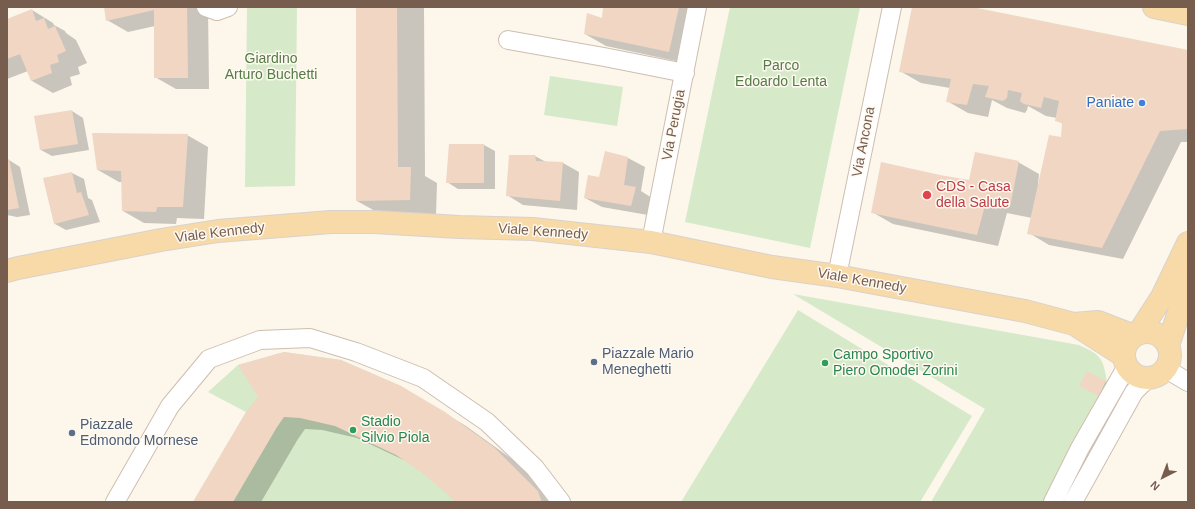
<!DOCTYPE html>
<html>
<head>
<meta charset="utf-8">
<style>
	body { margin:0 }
	#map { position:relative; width:1195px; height:509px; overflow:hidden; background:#fcf6eb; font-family:Helvetica,sans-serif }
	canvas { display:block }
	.frame { position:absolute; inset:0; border:8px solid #765d4e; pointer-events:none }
	.north { position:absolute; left:1143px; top:457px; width:40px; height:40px; -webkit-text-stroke:3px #fef9f1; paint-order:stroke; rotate:222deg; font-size:11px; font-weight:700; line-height:16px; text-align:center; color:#765d4e }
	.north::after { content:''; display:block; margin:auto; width:14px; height:18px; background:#765d4e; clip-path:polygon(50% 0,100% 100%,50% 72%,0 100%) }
</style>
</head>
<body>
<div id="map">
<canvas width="1195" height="509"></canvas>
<div class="frame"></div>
<div class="north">N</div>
</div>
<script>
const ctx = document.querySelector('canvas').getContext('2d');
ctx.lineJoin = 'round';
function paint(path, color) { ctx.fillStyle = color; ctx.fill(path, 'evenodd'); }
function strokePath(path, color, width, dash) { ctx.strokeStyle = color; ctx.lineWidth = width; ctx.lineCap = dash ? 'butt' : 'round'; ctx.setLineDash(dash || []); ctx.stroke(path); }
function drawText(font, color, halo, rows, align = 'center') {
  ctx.font = font + ' Helvetica,sans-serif'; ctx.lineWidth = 3; ctx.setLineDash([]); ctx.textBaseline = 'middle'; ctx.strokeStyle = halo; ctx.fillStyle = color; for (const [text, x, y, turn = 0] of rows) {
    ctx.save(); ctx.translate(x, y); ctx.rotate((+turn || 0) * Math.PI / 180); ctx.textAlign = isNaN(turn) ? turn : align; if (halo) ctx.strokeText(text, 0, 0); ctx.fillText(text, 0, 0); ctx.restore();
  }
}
const green = new Path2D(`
	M247 7H297L295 186 245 187Z
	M730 7H860L810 248 685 222Z
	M550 76 623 87 617 126 544 115Z
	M793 294 1079 345C1101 355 1103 357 1107 382L1045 502H931L985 409Z
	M798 310 972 416 920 502H681Z
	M284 352 341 360 401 386 495 448 538 491 542 502H193L246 412 208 392 238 365Z`);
const shadow = new Path2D(`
	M105 7H208L209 89H176L155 77V26L128 32 107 20Z
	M357 7H424L425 176 437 183 436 215 384 216 357 201Z
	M604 7H702L690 64 606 46 585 34 602 19Z
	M913 7H967L1188 51V142H1181L1123 259 1049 245 1029 233 1032 218 1007 213 998 246 893 224 872 212 970 181 1018 162 1039 174 1038 184H1039L1062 138 1063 124 1056 120 1057 118 1046 116 1028 106 1027 110 1025 113 1007 108 992 100 988 117 968 113 947 101 950 88 921 83 900 71Z
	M32 10 53 23 54 25 65 31 66 33 76 40 87 63 78 67 80 74 70 77 72 85 53 93 32 81 28 71 7 79V20Z
	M72 111 83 118 89 150 52 156 41 150Z
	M187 135 208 147 204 219 177 218 176 224 144 223 123 211 122 182H119L98 170Z
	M484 145 495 151V189H458L447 182Z
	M535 156 546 162 563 163 579 172 577 210 523 205 507 195Z
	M628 158 645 167 641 191 652 198 648 215 602 207 585 198 600 178Z
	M9 160 20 167 30 215 17 217 7 215V161Z
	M72 173 84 179 88 198 92 200 100 222 66 230 55 224 44 179Z
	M1087 373 1111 385 1104 398 1080 385Z
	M401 387 466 426 516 462 557 502H458L425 473 408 462 357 438 322 430 305 429 298 439 261 502H194L247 413Z`);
const building = new Path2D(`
	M104 7H187L188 78H154V10L106 21Z
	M356 7H397L398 167H411L410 200 356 201Z
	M603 7H679L669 52 584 34 587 13 602 18Z
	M912 7H972L1188 50V129L1160 131 1102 248 1027 234 1049 135 1061 137 1062 123 1055 121 1059 101 1044 97 1041 108 1024 104 1020 101 1022 93 1008 90 1007 98 1003 101 985 97 989 86 973 84 967 105 946 102 951 79 899 72Z
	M32 9 36 21 44 18 48 29 55 26 66 51 57 55 59 62 50 65 52 73 31 81 20 54 7 59V19Z
	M72 110 78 144 40 150 34 116Z
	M92 133 188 134 183 207H157L156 212 122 211 121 171 97 170Z
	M449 144H484V183H446Z
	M605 151 628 157 624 185 636 187 631 206 584 198 588 175 599 177Z
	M975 152 1019 161 1010 207 986 202 977 235 871 213 881 162 940 175 969 180Z
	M509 155H535L536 161 563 162 560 201 506 196Z
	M9 159 19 208 7 210V160Z
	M72 172 77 193 81 192 89 215 54 224 43 178Z
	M284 352 341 360 401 386 445 412 495 448 538 491 542 502H456L424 474 396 455 335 426 300 418 284 417 277 427 233 502H193L246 412 258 397 238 365Z
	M1087 371 1106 381 1099 396 1079 386Z`);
const minor = new Path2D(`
	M206 7 217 11 228 7
	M508 40 604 57 685 73
	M651 242 697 7
	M837 276 892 7
	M1166 369 1188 382
	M115 502 170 406 209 359 260 340 310 338 356 352 423 378 487 422 535 468 561 502
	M1053 502 1080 448 1127 366
	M1073 502 1134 392 1147 379`);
const major = new Path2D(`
	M1154 7 1188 14
	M7 271 18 268 161 240 218 231 331 222H374L459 227 533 229 651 242 772 267 837 276 1025 311 1074 324 1124 356
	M1074 324 1098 322 1134 336
	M1124 355a23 23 0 1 1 46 0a23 23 0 1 1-46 0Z
	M1138 334 1162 297 1188 243
	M1168 346 1188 283`);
const markers = [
	[1142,103,4,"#3f7fe0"],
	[927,195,5,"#e0444e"],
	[594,362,4,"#5c6f8a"],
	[825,363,4,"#2e9e5b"],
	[353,430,4,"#2e9e5b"],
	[72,433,4,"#5c6f8a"]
];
const parkNames = [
	["Giardino",271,59],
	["Arturo Buchetti",271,75],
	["Parco",781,66],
	["Edoardo Lenta",781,82]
];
const shopNames = [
	["Paniate",1134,103]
];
const streetNames = [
	["Via Perugia",674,125,-79],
	["Via Ancona",864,142,-79],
	["Viale Kennedy",543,232,4],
	["Viale Kennedy",220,233,-7],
	["Viale Kennedy",862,281,10]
];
const healthNames = [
	["CDS - Casa",936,187],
	["della Salute",936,203]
];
const serviceNames = [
	["Piazzale Mario",602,354],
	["Meneghetti",602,370],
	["Piazzale",80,425],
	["Edmondo Mornese",80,441]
];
const leisureNames = [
	["Campo Sportivo",833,355],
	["Piero Omodei Zorini",833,371],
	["Stadio",361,422],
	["Silvio Piola",361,438]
];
paint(green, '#d6eac9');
paint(shadow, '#0003');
paint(building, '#f0d6c3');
strokePath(minor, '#cebeb0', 20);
strokePath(major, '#d9d2cd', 24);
strokePath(minor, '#fff', 18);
strokePath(major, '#f7daa7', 22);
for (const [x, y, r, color] of markers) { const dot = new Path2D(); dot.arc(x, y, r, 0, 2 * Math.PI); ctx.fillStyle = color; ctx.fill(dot); strokePath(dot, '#fef9f1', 1.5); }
drawText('14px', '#557b46', '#fef9f1', parkNames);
drawText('14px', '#366cbe', '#fef9f1', shopNames, 'right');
drawText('14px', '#765d4e', '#fef9f1', streetNames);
drawText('14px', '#be3a42', '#fef9f1', healthNames, 'left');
drawText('14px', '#4e5e75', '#fef9f1', serviceNames, 'left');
drawText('14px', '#27864d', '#fef9f1', leisureNames, 'left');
</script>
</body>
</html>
